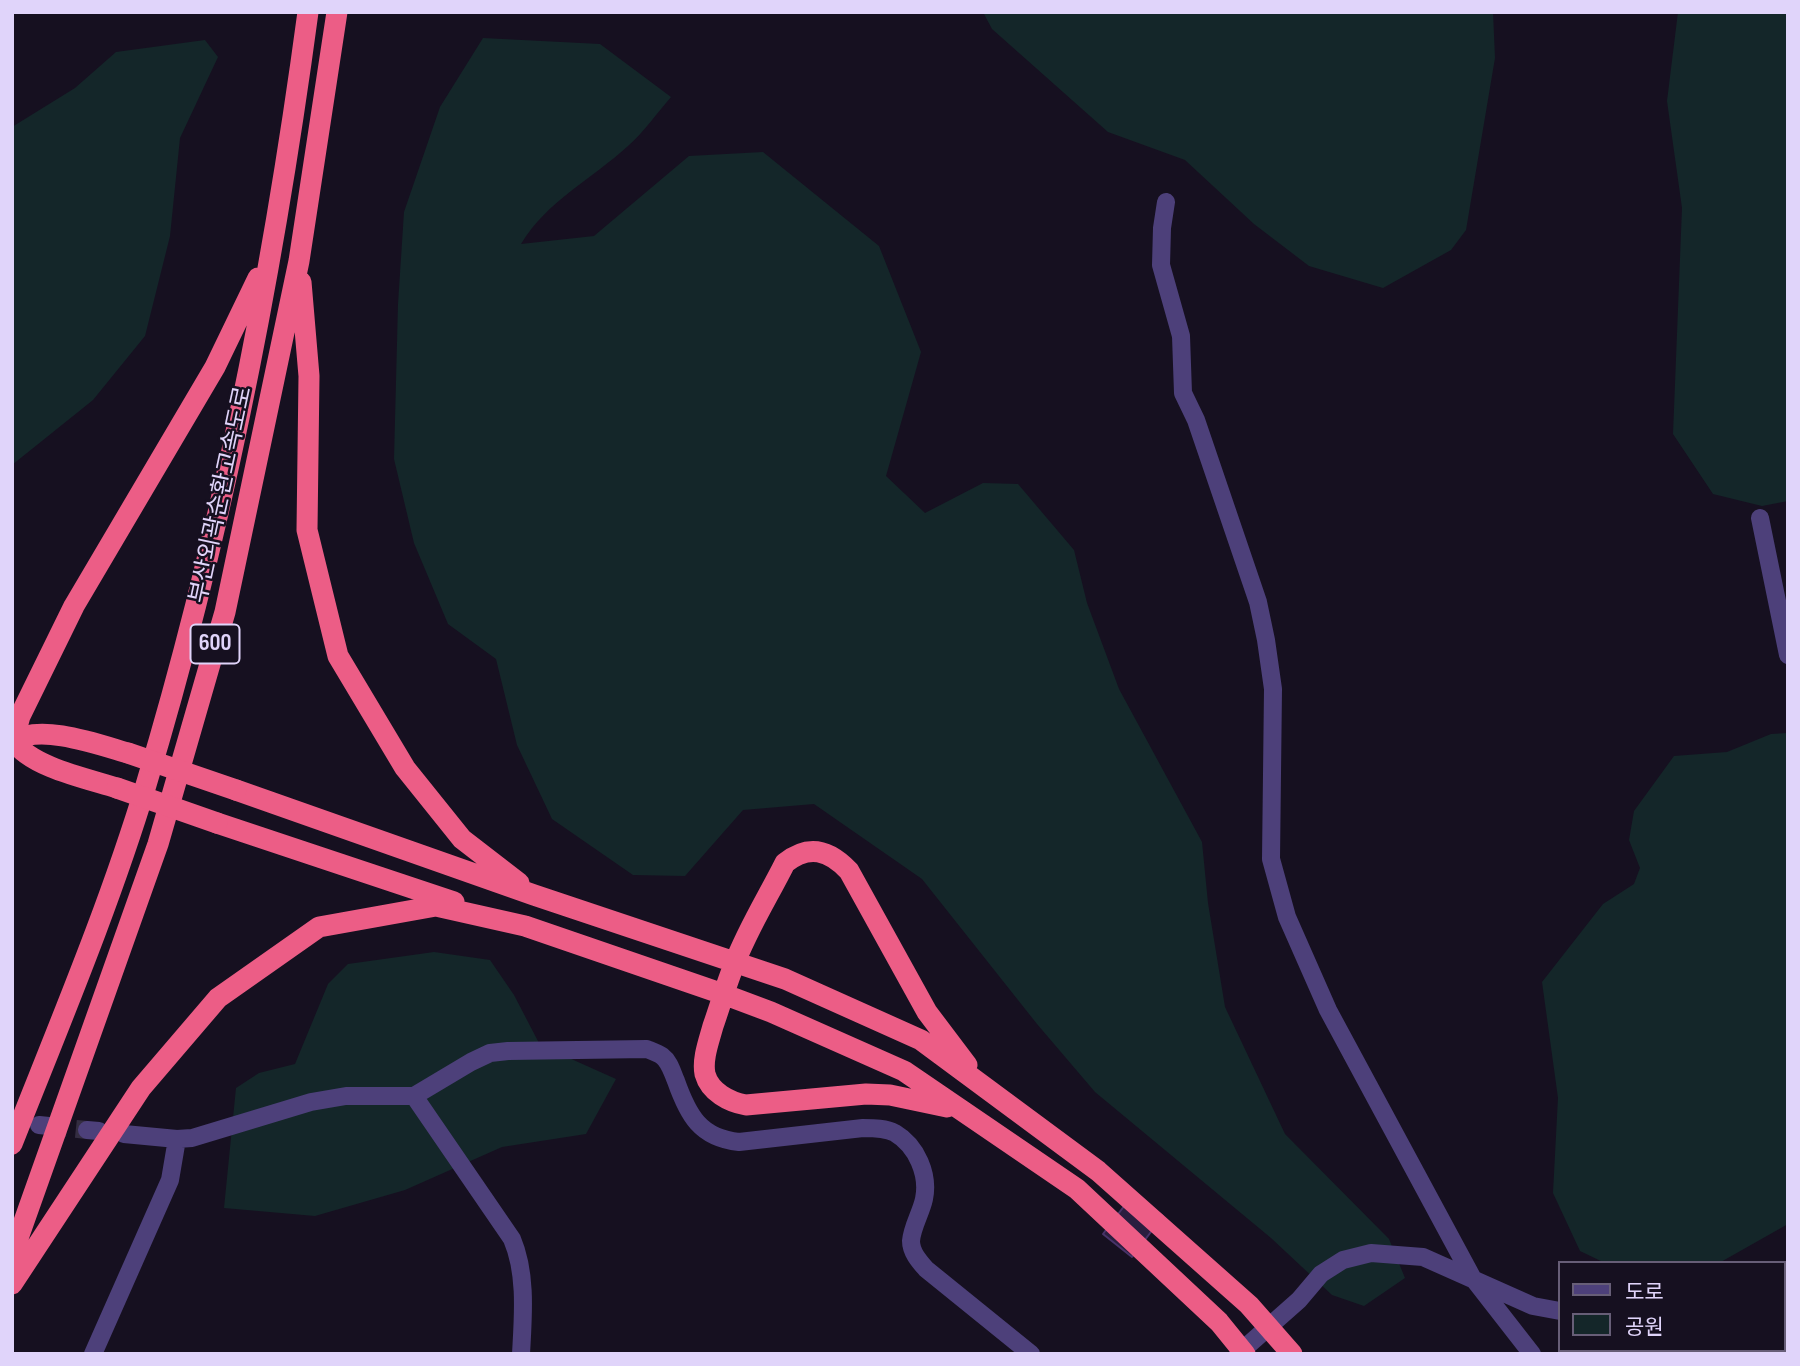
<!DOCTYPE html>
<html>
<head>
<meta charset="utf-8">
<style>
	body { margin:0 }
	#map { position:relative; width:1800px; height:1366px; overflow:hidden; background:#161020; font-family:"Sofia Sans Condensed","Noto Sans KR",sans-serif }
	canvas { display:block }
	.frame { position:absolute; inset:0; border:14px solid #e0d4fa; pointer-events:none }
	.legend { position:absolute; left:1558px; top:1261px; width:228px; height:91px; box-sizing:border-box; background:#161020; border:2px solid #675e77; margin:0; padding:9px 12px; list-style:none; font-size:21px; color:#e0d4fa }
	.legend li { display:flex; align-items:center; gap:14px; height:35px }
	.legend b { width:35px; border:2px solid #675e77 }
</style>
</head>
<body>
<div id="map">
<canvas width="1800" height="1366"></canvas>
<div class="frame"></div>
<ul class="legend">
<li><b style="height:9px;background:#4d407a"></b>도로</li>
<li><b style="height:19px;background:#142629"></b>공원</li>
</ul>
</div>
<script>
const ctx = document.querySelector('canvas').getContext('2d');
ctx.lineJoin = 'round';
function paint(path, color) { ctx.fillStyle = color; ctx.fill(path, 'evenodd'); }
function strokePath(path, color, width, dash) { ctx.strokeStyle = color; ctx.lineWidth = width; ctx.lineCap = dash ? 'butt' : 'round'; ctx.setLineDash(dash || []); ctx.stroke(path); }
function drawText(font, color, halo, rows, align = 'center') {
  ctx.font = font + ' "Sofia Sans Condensed","Noto Sans KR",sans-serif'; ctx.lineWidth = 5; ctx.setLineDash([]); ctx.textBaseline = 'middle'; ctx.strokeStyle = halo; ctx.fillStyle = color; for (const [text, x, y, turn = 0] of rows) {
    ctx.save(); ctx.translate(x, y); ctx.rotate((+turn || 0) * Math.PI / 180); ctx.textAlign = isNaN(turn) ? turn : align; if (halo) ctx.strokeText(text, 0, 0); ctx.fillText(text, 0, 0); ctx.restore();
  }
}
const green = new Path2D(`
	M983 12H1493L1495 58 1466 230 1451 250 1383 288 1309 266 1254 224 1185 160 1108 132 992 29Z
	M1678 12H1788V501L1762 506 1713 494 1673 434 1682 208 1667 101Z
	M483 38 600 44 671 97C657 113 644 132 628 146 592 179 547 201 521 244L594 236 689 156 763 152 879 246 921 352 886 476 925 513 983 483 1018 484 1074 550 1087 603 1119 689 1202 842 1208 903 1225 1007 1285 1134 1389 1239 1405 1278 1364 1306 1332 1295 1271 1238 1095 1092 1037 1024 922 879 814 804 743 810 685 876 633 875 552 819 517 745 496 659 448 624 414 543 394 459 398 304 404 212 440 107Z
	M205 40 218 57 180 138 170 236 145 336 93 400 12 465V127L75 88 116 52Z
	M1788 733V1224L1719 1263H1605L1580 1251 1553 1193 1558 1098 1542 982 1603 904 1634 884 1640 868 1629 840 1634 811 1674 756 1727 752 1771 734Z
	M434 952 490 960 514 995 540 1045 616 1079 586 1134 502 1147 405 1190 315 1216 224 1208 236 1088 259 1073 295 1064 328 984 348 964Z`);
const building = new Path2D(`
	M1134 1193 1163 1216 1132 1257 1103 1234Z`);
const minorTunnel = new Path2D(`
	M49 1126 87 1130`);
const minor = new Path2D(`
	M1166 202 1162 228 1161 265 1181 336 1183 393 1196 420 1258 602 1266 640 1273 689 1271 859 1287 917 1328 1010 1472 1277 1532 1354
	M1760 518 1788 655
	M414 1096 512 1239C527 1274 523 1317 521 1354
	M39 1125 49 1126
	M87 1130 99 1131
	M124 1134 177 1139 192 1138 311 1102 346 1096H414L471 1062 490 1053 508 1051 647 1049C652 1051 658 1053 662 1056 670 1062 672 1072 676 1081 688 1115 700 1138 739 1142L863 1128C874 1128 886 1128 895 1133 917 1146 929 1175 924 1199 921 1213 912 1227 911 1241 911 1252 919 1261 926 1269L1031 1354
	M93 1354 170 1180 177 1139
	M1238 1354 1299 1300 1321 1274 1343 1260 1371 1253 1423 1257 1533 1306 1560 1311`);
const highway = new Path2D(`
	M301 282 309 376 307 530 338 656 405 768 462 839 519 883
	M14 741C40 723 100 745 128 753
	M14 741C30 767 89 779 117 788
	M12 745 20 716 74 606 215 367 258 278
	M236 790 534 895 785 979 921 1040 1098 1171 1249 1305 1292 1354
	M217 823 454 902
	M947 1107 890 1095 866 1094 746 1105C729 1102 710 1092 705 1074 702 1059 709 1041 713 1026 720 1006 726 985 734 965 747 930 768 897 785 863 809 844 829 850 849 871L927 1012 967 1065
	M12 1144C59 1025 109 907 146 785 222 533 273 273 308 12
	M12 1255 158 844 225 612 299 261 337 12
	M12 1284 141 1088 218 998 319 927 436 906 525 926 723 994 771 1012 904 1071 1077 1189 1219 1322 1245 1354`);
const highwayBridge = new Path2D(`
	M128 753 236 790
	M117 788 217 823`);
const shields = [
	[215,644,49]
];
const shieldNames = [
	["600",215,644]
];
const streetNames = [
	["부산외곽순환고속도로",222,495,-78]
];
paint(green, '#142629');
paint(building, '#2b1e3f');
strokePath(building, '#473368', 2);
strokePath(minorTunnel, '#342d41', 18, [18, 9]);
strokePath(minor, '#4d407a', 18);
strokePath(highway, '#ec5d86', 21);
strokePath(highwayBridge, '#ec5d86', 21);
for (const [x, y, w] of shields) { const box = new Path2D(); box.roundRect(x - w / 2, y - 19.5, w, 39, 5); ctx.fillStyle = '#161020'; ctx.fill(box); strokePath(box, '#e0d4fa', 2); }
drawText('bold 23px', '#e0d4fa', null, shieldNames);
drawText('24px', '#e0d4fa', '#161020', streetNames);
</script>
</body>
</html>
